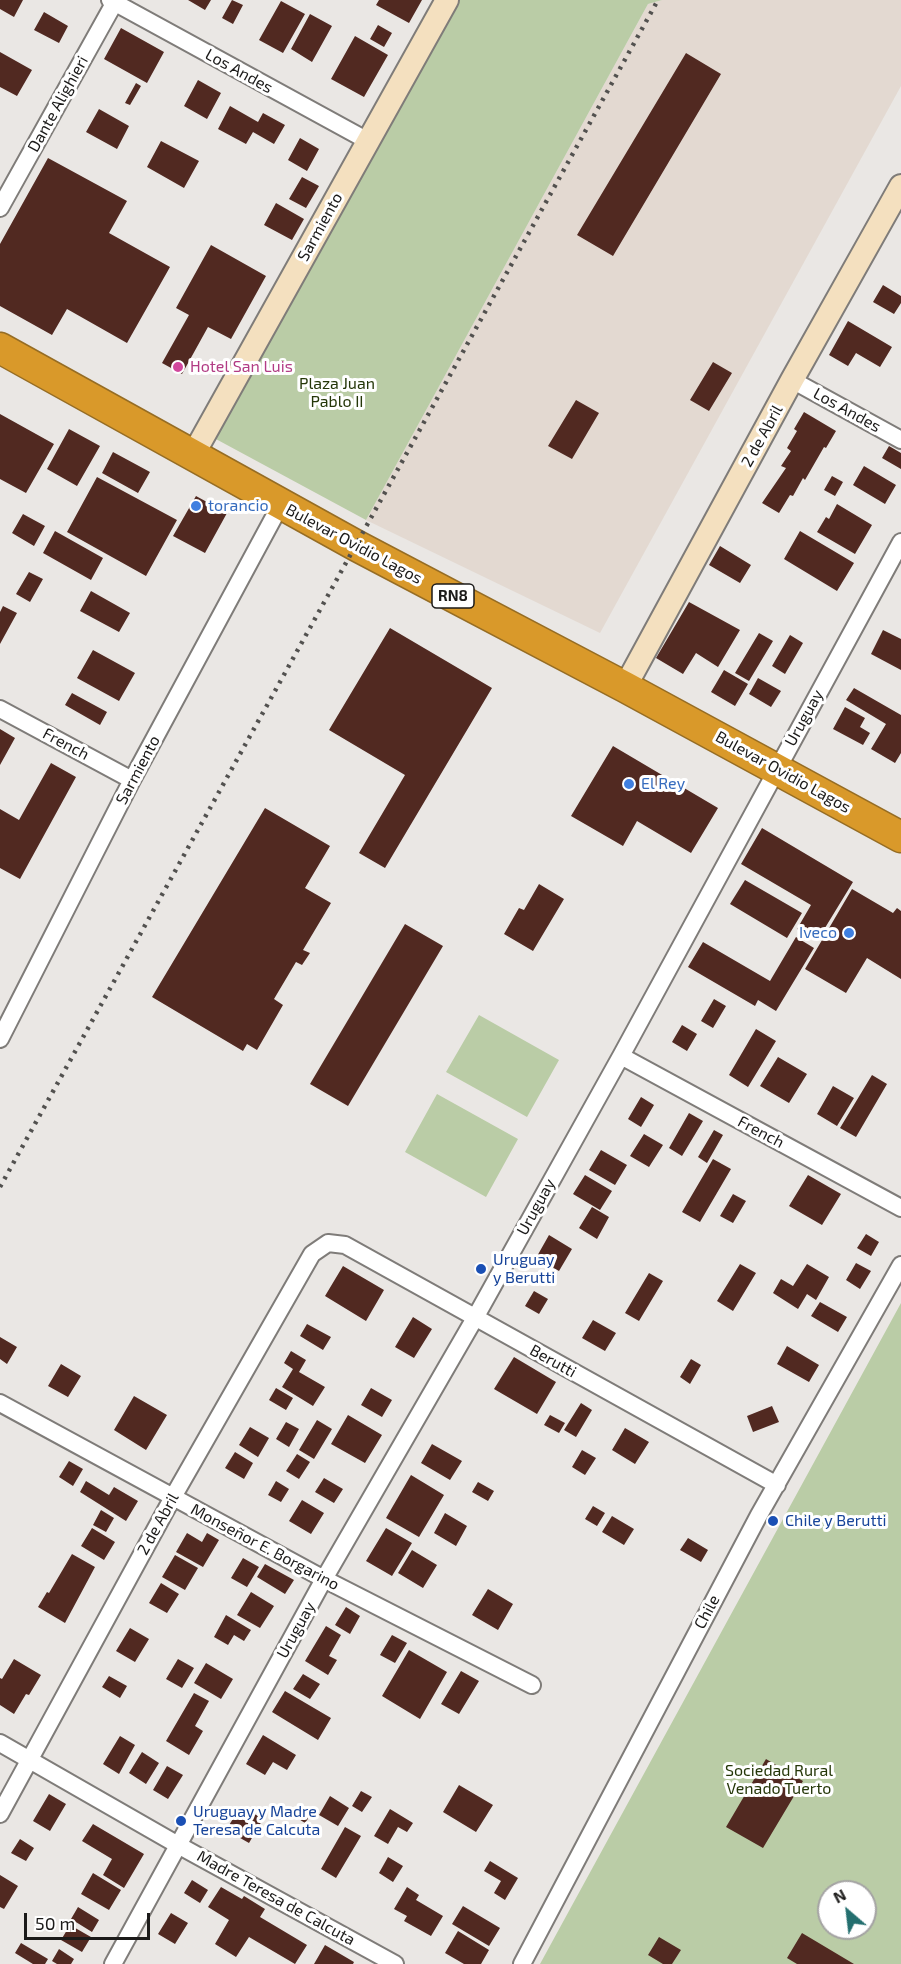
<!DOCTYPE html>
<html>
<head>
<meta charset="utf-8">
<style>
	body { margin:0 }
	#map { position:relative; width:901px; height:1964px; overflow:hidden; background:#eae7e4; font-family:"Exo 2",sans-serif }
	canvas { display:block }
	.north { position:absolute; left:817px; top:1880px; width:60px; height:60px; box-sizing:border-box; background:#fff; border:2px solid #a4a3a3; border-radius:50%; rotate:332deg; font-size:16px; font-weight:700; line-height:24px; text-align:center; color:#1b1a19 }
	.north::after { content:''; display:block; margin:auto; width:21px; height:27px; background:#246f6f; clip-path:polygon(50% 0,100% 100%,50% 72%,0 100%) }
	.scale { position:absolute; left:24px; top:1913px; width:126px; height:27px; box-sizing:border-box; border:3px solid #1b1a19; border-top:0; padding-left:8px; font-size:18px; line-height:21px; white-space:nowrap; color:#1b1a19; -webkit-text-stroke:4px #fff; paint-order:stroke }
</style>
</head>
<body>
<div id="map">
<canvas width="901" height="1964"></canvas>
<div class="north">N</div>
<div class="scale">50 m</div>
</div>
<script>
const ctx = document.querySelector('canvas').getContext('2d');
ctx.lineJoin = 'round';
function paint(path, color) { ctx.fillStyle = color; ctx.fill(path, 'evenodd'); }
function strokePath(path, color, width, dash) { ctx.strokeStyle = color; ctx.lineWidth = width; ctx.lineCap = dash ? 'butt' : 'round'; ctx.setLineDash(dash || []); ctx.stroke(path); }
function drawText(font, color, halo, rows, align = 'center') {
  ctx.font = font + ' "Exo 2",sans-serif'; ctx.lineWidth = 6; ctx.setLineDash([]); ctx.textBaseline = 'middle'; ctx.strokeStyle = halo; ctx.fillStyle = color; for (const [text, x, y, turn = 0] of rows) {
    ctx.save(); ctx.translate(x, y); ctx.rotate((+turn || 0) * Math.PI / 180); ctx.textAlign = isNaN(turn) ? turn : align; if (halo) ctx.strokeText(text, 0, 0); ctx.fillText(text, 0, 0); ctx.restore();
  }
}
const built = new Path2D(`
	M662 0H901V86L600 633 366 520 648 4Z`);
const green = new Path2D(`
	M457 0H662L648 4 366 520 214 438Z
	M479 1015 559 1060 527 1117 446 1072Z
	M437 1094 518 1139 486 1197 405 1152Z
	M901 1303V1964H540ZM829 1892H865V1928H829Z`);
const building = new Path2D(`
	M0 0H23L14 17 0 9Z
	M188 0H211L205 10Z
	M232 0 243 5 233 24 222 18Z
	M379 0H422L409 23 376 5Z
	M281 1 305 14 283 53 259 40Z
	M44 12 68 26 59 43 34 30Z
	M310 14 332 26 312 62 291 49Z
	M378 25 392 33 384 47 370 39Z
	M121 28 164 52 147 83 104 59Z
	M355 36 388 55 364 97 331 79Z
	M0 52 32 70 17 96 0 87Z
	M686 53 721 74 613 256 577 235Z
	M198 80 221 93 207 119 184 106Z
	M136 83 141 86 130 105 125 103Z
	M230 106 258 122 263 113 285 125 274 144 253 132 246 144 218 129Z
	M99 109 129 126 117 149 86 132Z
	M300 138 319 149 307 171 288 160Z
	M161 141 199 161 184 188 147 167Z
	M48 158 127 201 109 233 170 267 127 343 67 309 52 335 0 306V244Z
	M302 177 319 186 306 208 289 199Z
	M276 203 304 219 292 240 264 225Z
	M211 245 266 276 231 339 208 327 182 374 162 363 189 315 176 308Z
	M883 285 901 296V303L894 314 873 302Z
	M848 321 892 347 880 367 856 353 848 366 829 355Z
	M713 362 732 373 709 411 690 400Z
	M576 400 599 413 572 459 548 446Z
	M804 412 836 431 826 448 824 447 805 480 803 478 793 496 790 495 779 513 762 503 786 468 781 466 791 451 787 448 797 431 794 429Z
	M0 414 54 444 26 493 0 479Z
	M69 429 100 446 77 486 47 469Z
	M889 446 901 453V469L882 458Z
	M113 452 150 472 138 493 102 473Z
	M864 466 896 485 885 504 853 485Z
	M832 476 843 482 835 496 824 490Z
	M97 477 177 520 146 576 67 532Z
	M196 496 227 513 205 553 173 536Z
	M837 504 872 525 855 554 817 532 826 517 829 519Z
	M23 514 45 526 34 546 12 533Z
	M55 531 103 558 91 580 43 553Z
	M800 531 854 563 837 591 784 559Z
	M720 546 751 565 740 583 709 565Z
	M29 572 43 579 30 602 16 594Z
	M91 591 130 613 119 632 80 611Z
	M689 602 740 630 718 667 696 653 683 674 656 658Z
	M3 606 17 613 0 644V612Z
	M390 628 492 688 385 868 359 853 405 775 329 730Z
	M883 630 901 639V670L871 654Z
	M759 633 773 641 749 681 735 673Z
	M790 635 803 643 785 674 772 666Z
	M93 650 135 673 119 701 77 678Z
	M724 670 748 684 735 706 711 692Z
	M758 678 781 691 771 707 749 694Z
	M854 688 901 715V753L895 763 871 749 886 724 846 700Z
	M72 693 107 712 100 725 65 705Z
	M845 707 865 718 860 727 870 733 863 745 833 729Z
	M0 729 15 738 0 765Z
	M613 746 718 808 691 853 637 821 623 846 571 816Z
	M51 763 76 777 20 879 0 868V809L19 820Z
	M265 808 330 846 305 888 331 903 303 950 310 953 302 965 296 962 274 999 283 1005 257 1050 247 1044 243 1051 152 997Z
	M762 828 853 882 817 941 797 929 811 905 741 864Z
	M745 880 802 913 787 938 730 904Z
	M539 884 564 899 533 951 504 934 519 908 524 910Z
	M852 889 893 913 897 908 901 911V979L867 958 846 993 805 969Z
	M405 924 443 946 348 1106 310 1084Z
	M796 937 814 948 776 1011 758 1000 755 1006 688 967 703 942 770 981Z
	M714 999 726 1006 713 1028 701 1021Z
	M682 1025 697 1034 687 1051 672 1042Z
	M756 1029 776 1041 748 1087 729 1075Z
	M778 1057 807 1074 789 1103 760 1086Z
	M872 1075 887 1084 856 1137 840 1128Z
	M833 1086 854 1098 837 1126 817 1114Z
	M641 1097 654 1105 641 1127 628 1119Z
	M689 1113 703 1121 682 1156 669 1148Z
	M714 1130 723 1135 707 1163 698 1157Z
	M644 1134 663 1145 649 1167 630 1156Z
	M601 1150 627 1165 615 1185 589 1170Z
	M713 1159 731 1169 700 1222 682 1212Z
	M585 1175 612 1191 600 1210 573 1194Z
	M808 1175 841 1194 822 1225 789 1206Z
	M733 1194 746 1201 733 1223 720 1216Z
	M592 1207 609 1217 597 1239 579 1228Z
	M866 1234 879 1242 871 1256 857 1248Z
	M549 1235 572 1249 559 1271 536 1258Z
	M856 1263 871 1271 860 1289 846 1280Z
	M740 1264 756 1273 733 1311 717 1301Z
	M807 1264 829 1277 816 1300 807 1294 798 1309 773 1293 781 1279 793 1286Z
	M343 1266 384 1290 366 1321 325 1296Z
	M649 1273 663 1281 639 1321 625 1313Z
	M534 1291 548 1299 539 1314 525 1306Z
	M820 1302 847 1317 838 1332 811 1316Z
	M413 1317 432 1329 414 1358 395 1347Z
	M593 1320 616 1333 605 1351 582 1338Z
	M307 1324 331 1337 323 1350 300 1336Z
	M0 1337 17 1347 7 1364 0 1359Z
	M787 1346 819 1365 809 1382 777 1364Z
	M291 1351 306 1360 299 1372 325 1387 313 1406 282 1387 293 1369 284 1363Z
	M514 1357 556 1382 537 1414 494 1389Z
	M691 1359 701 1365 690 1384 680 1377Z
	M61 1364 81 1376 68 1397 48 1386Z
	M276 1388 293 1398 286 1410 269 1400Z
	M371 1388 392 1400 382 1417 361 1405Z
	M134 1396 167 1415 146 1450 114 1430Z
	M581 1403 592 1410 576 1437 564 1430Z
	M772 1406 779 1422 753 1432 747 1416Z
	M348 1415 382 1435 365 1463 331 1444Z
	M550 1415 565 1423 559 1433 544 1425Z
	M317 1420 332 1429 314 1459 299 1450Z
	M286 1422 299 1429 289 1447 276 1439Z
	M250 1427 269 1438 258 1457 239 1445Z
	M625 1428 649 1442 635 1464 612 1450Z
	M432 1444 462 1461 450 1480 421 1463Z
	M582 1450 596 1458 585 1475 572 1467Z
	M235 1452 253 1463 244 1479 225 1468Z
	M297 1454 310 1462 299 1479 286 1471Z
	M69 1461 83 1469 73 1486 59 1477Z
	M411 1475 444 1495 419 1537 386 1518Z
	M324 1478 343 1489 334 1503 315 1492Z
	M86 1481 109 1495 114 1487 138 1501 126 1521 80 1492Z
	M276 1481 289 1489 281 1502 268 1495Z
	M478 1482 494 1491 488 1501 472 1492Z
	M302 1500 324 1513 311 1534 289 1521Z
	M593 1506 605 1513 597 1526 585 1519Z
	M101 1510 114 1518 106 1532 93 1525Z
	M445 1513 467 1526 456 1546 434 1533Z
	M612 1516 634 1529 624 1545 602 1532Z
	M92 1528 115 1542 104 1560 81 1546Z
	M386 1528 412 1543 392 1576 366 1561Z
	M187 1533 202 1542 207 1533 219 1540 203 1567 176 1552Z
	M688 1538 708 1550 701 1562 680 1550Z
	M412 1550 437 1565 423 1588 398 1573Z
	M72 1554 95 1567 65 1623 38 1607 47 1592 49 1593Z
	M175 1555 198 1568 185 1590 162 1577Z
	M243 1558 259 1567 247 1587 231 1578Z
	M265 1564 294 1580 285 1594 257 1577Z
	M161 1583 179 1594 167 1613 149 1603Z
	M488 1589 513 1604 498 1630 472 1615Z
	M251 1592 274 1606 260 1628 237 1615Z
	M346 1607 360 1616 350 1634 335 1625Z
	M226 1615 251 1630 244 1641 234 1635 228 1645 214 1637Z
	M326 1626 341 1635 329 1656 337 1660 328 1675 305 1661Z
	M130 1628 149 1639 135 1662 116 1651Z
	M392 1635 407 1643 395 1663 380 1655Z
	M409 1650 447 1672 420 1719 382 1696Z
	M14 1659 41 1675 29 1695 26 1694 14 1714 0 1705V1678L2 1679Z
	M178 1659 194 1668 182 1688 166 1679Z
	M206 1663 233 1679 221 1699 194 1683Z
	M461 1671 479 1681 459 1714 441 1704Z
	M303 1674 320 1684 310 1699 293 1689Z
	M109 1676 127 1686 120 1698 102 1687Z
	M285 1691 331 1718 318 1740 272 1712Z
	M194 1693 209 1701 195 1726 203 1731 189 1755 166 1741Z
	M263 1735 296 1755 287 1770 273 1762 265 1775 246 1764Z
	M120 1736 135 1745 119 1774 103 1764Z
	M142 1752 159 1763 146 1784 129 1773Z
	M766 1759 803 1781 763 1848 726 1827Z
	M167 1766 183 1775 168 1799 153 1790Z
	M459 1785 493 1805 476 1832 443 1812Z
	M361 1791 372 1797 362 1812 352 1806Z
	M49 1794 66 1804 50 1831 33 1821Z
	M330 1796 349 1808 338 1826 319 1815Z
	M278 1805 288 1811 283 1820 273 1814Z
	M241 1806 263 1819 249 1843 226 1830Z
	M300 1806 312 1813 305 1823 294 1816Z
	M390 1809 413 1823 407 1832 398 1827 388 1844 374 1836Z
	M93 1824 144 1854 124 1888 103 1875 112 1859 82 1841Z
	M345 1827 361 1836 336 1878 321 1869Z
	M20 1839 34 1848 26 1861 11 1853Z
	M388 1857 403 1866 393 1882 379 1873Z
	M490 1861 518 1878 505 1900 494 1893 501 1881 484 1871Z
	M93 1873 121 1890 109 1910 81 1894Z
	M0 1875 18 1886 4 1909 0 1907Z
	M192 1880 208 1890 200 1903 184 1893Z
	M221 1887 242 1899 244 1896 265 1909 260 1917 307 1945 295 1964 249 1937 236 1957 215 1944 229 1920 208 1907Z
	M407 1887 419 1895 416 1900 443 1916 431 1936 404 1921 407 1916 394 1909Z
	M463 1906 500 1928 489 1946 452 1924Z
	M78 1907 99 1920 92 1932 71 1919Z
	M171 1913 188 1923 175 1944 158 1934Z
	M70 1925 91 1937 82 1952 61 1940Z
	M458 1931 489 1950 481 1964H464L445 1953Z
	M802 1933 854 1964H797L787 1958Z
	M659 1937 681 1950 672 1964H663L648 1955Z
	M21 1943 48 1959 45 1964H33L15 1953Z
	M325 1945 354 1962 353 1964H314Z
	M59 1949 74 1959 71 1964H57L52 1961Z`);
const street = new Path2D(`
	M110 0 368 141
	M0 208 116 0
	M792 380 901 440
	M0 709 132 780
	M0 1039 132 780 281 504
	M621 1056 901 1208
	M0 1403 324 1579 532 1685
	M0 1743 178 1845 395 1964
	M0 1814 173 1497 312 1254 328 1243 345 1245 777 1485
	M113 1964 324 1579 475 1318 621 1056 901 542
	M522 1964 759 1515 901 1265`);
const secondary = new Path2D(`
	M193 455 447 0
	M625 687 792 380 901 186`);
const highway = new Path2D(`
	M0 348 357 546 625 687 901 837`);
const rail = new Path2D(`
	M0 1187 658 0`);
const markers = [
	[178,367,6,"#d1479c"],
	[196,506,6,"#3f7fe0"],
	[629,784,6,"#3f7fe0"],
	[849,933,6,"#3f7fe0"],
	[481,1269,6,"#1a4fb4"],
	[773,1521,6,"#1a4fb4"],
	[181,1821,6,"#1a4fb4"]
];
const shields = [
	[453,596,42]
];
const shieldNames = [
	["RN8",453,596]
];
const streetNames = [
	["Los Andes",239,71,29],
	["Dante Alighieri",58,104,-61],
	["Sarmiento",320,227,-61],
	["Los Andes",847,410,29],
	["2 de Abril",762,436,-61],
	["Bulevar Ovidio Lagos",354,544,28],
	["Uruguay",804,718,-61],
	["French",66,744,28],
	["Sarmiento",138,770,-62],
	["Bulevar Ovidio Lagos",783,772,29],
	["French",761,1132,28],
	["Uruguay",536,1207,-61],
	["Berutti",553,1361,29],
	["2 de Abril",158,1524,-61],
	["Monseñor E. Borgarino",265,1547,28],
	["Chile",707,1612,-62],
	["Uruguay",296,1630,-61],
	["Madre Teresa de Calcuta",276,1898,29]
];
const hotelNames = [
	["Hotel San Luis",190,367]
];
const parkNames = [
	["Plaza Juan",337,384],
	["Pablo II",337,402],
	["Sociedad Rural",779,1771],
	["Venado Tuerto",779,1789]
];
const shopNames = [
	["torancio",208,506],
	["El Rey",641,784],
	["Iveco",837,933,"right"]
];
const transitNames = [
	["Uruguay",493,1260],
	["y Berutti",493,1278],
	["Chile y Berutti",785,1521],
	["Uruguay y Madre",193,1812],
	["Teresa de Calcuta",193,1830]
];
paint(built, '#e3d9d1');
paint(green, '#bacca6');
paint(building, '#512921');
strokePath(street, '#7f7c79', 20);
strokePath(secondary, '#7f7c79', 26);
strokePath(highway, '#966d24', 33);
strokePath(street, '#fff', 16);
strokePath(secondary, '#f4e0bf', 22);
strokePath(highway, '#d9992a', 30);
strokePath(rail, '#52514f', 4.5, [3, 6]);
for (const [x, y, r, color] of markers) { const dot = new Path2D(); dot.arc(x, y, r, 0, 2 * Math.PI); ctx.fillStyle = color; ctx.fill(dot); strokePath(dot, '#fff', 2); }
for (const [x, y, w] of shields) { const box = new Path2D(); box.roundRect(x - w / 2, y - 12, w, 24, 4.5); ctx.fillStyle = '#fff'; ctx.fill(box); strokePath(box, '#1b1a19', 1.5); }
drawText('bold 15px', '#1b1a19', null, shieldNames);
drawText('16px', '#1b1a19', '#fff', streetNames);
drawText('16px', '#b23c85', '#fff', hotelNames, 'left');
drawText('16px', '#253709', '#fff', parkNames);
drawText('16px', '#366cbe', '#fff', shopNames, 'left');
drawText('16px', '#164399', '#fff', transitNames, 'left');
</script>
</body>
</html>
